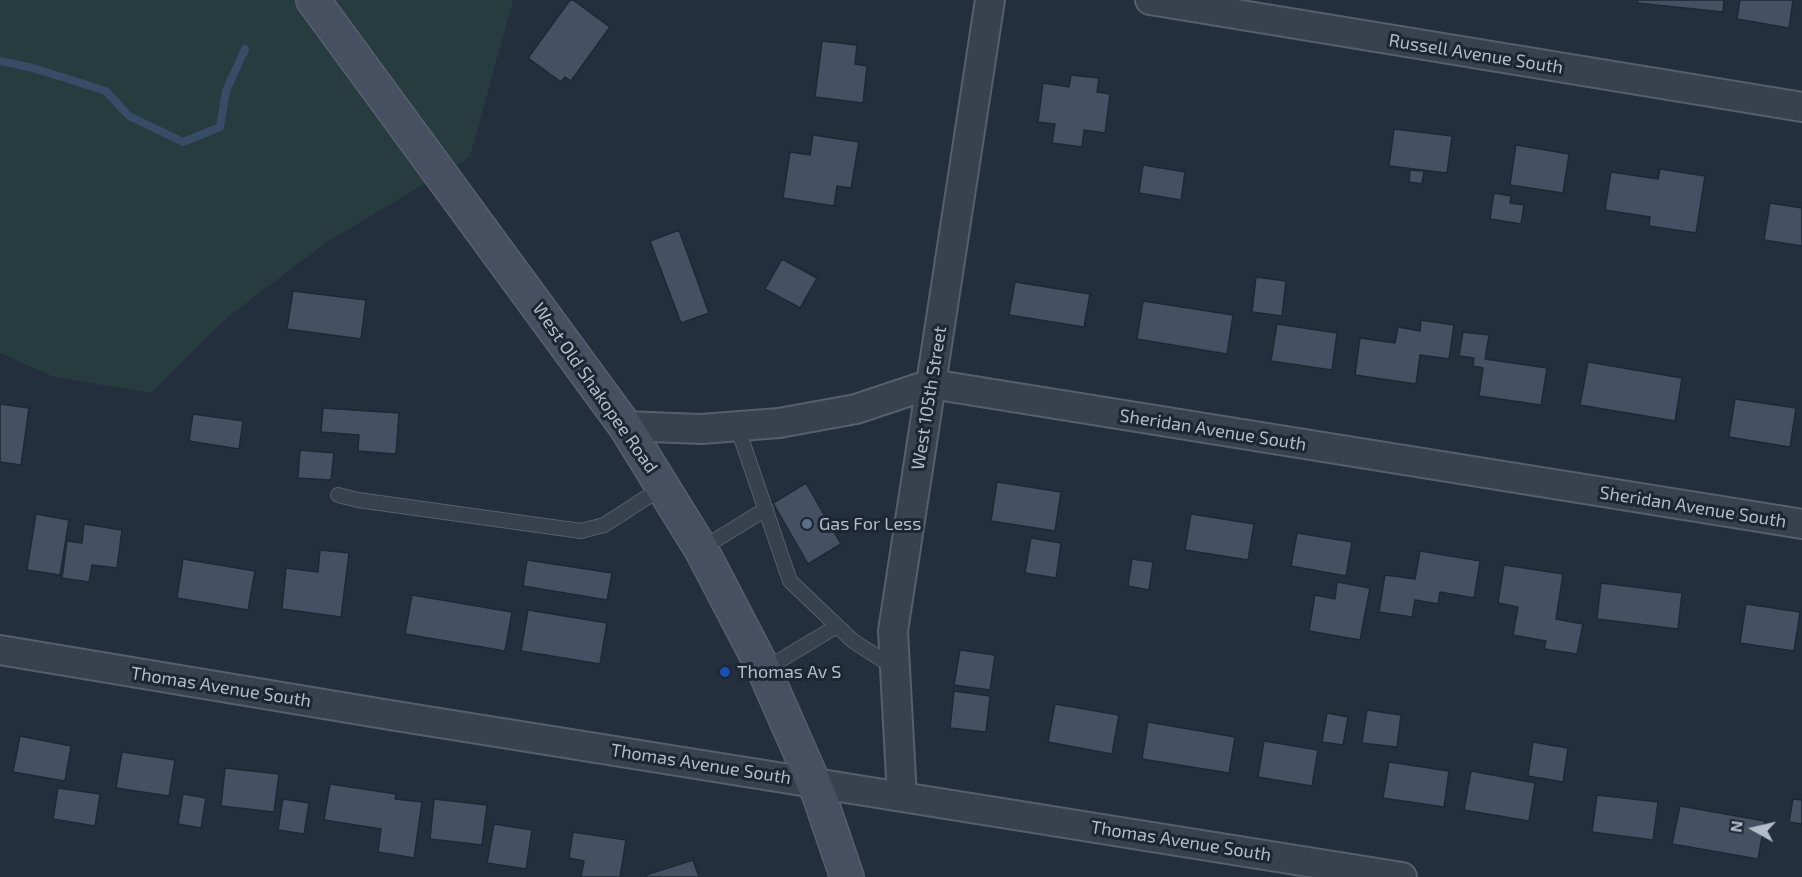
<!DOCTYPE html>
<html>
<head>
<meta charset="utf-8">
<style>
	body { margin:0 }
	#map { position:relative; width:1802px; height:877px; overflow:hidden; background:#242f3e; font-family:"Exo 2",sans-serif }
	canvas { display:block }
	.north { position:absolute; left:1724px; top:799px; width:60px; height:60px; -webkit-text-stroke:4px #1d2633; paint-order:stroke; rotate:278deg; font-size:16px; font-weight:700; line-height:24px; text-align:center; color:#b4bcc9 }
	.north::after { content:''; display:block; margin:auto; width:21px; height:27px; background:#b4bcc9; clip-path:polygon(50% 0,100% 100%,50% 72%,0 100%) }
</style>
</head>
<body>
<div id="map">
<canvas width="1802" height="877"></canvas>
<div class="north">N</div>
</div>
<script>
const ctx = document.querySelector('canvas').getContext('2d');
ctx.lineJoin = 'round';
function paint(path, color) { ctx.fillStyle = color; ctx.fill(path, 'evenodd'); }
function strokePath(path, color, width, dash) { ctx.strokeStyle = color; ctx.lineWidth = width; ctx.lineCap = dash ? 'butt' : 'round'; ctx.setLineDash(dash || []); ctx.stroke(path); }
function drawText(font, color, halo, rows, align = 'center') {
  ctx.font = font + ' "Exo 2",sans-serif'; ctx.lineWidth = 6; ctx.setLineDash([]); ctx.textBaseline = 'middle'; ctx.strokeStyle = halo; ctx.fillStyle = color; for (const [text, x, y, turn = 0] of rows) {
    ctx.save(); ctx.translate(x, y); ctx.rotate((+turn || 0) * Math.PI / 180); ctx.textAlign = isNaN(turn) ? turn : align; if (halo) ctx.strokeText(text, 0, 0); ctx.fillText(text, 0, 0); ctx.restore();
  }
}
const green = new Path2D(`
	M0 0H513L470 157 327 242 229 316 151 393 54 377 0 353Z`);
const stream = new Path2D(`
	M0 61 33 68 106 91 129 116 183 142 220 127 226 91 245 49`);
const building = new Path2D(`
	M570 0H573L610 27 571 81 565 77 561 82 528 58Z
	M1638 0H1724L1723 12 1637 3Z
	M1740 0H1793L1789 28 1737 19Z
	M822 41 857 45 855 64 867 66 863 103 815 97Z
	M1071 75 1099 78 1097 92 1110 94 1105 133 1084 130 1082 147 1052 143 1055 124 1038 122 1043 83 1069 87Z
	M1394 129 1452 136 1447 173 1389 166Z
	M813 135 859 142 851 188 837 186 834 206 783 198 790 152 810 155Z
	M1516 145 1569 154 1563 193 1510 185Z
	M1143 165 1185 172 1181 200 1139 193Z
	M1660 169 1705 176 1696 233 1649 226 1650 217 1605 210 1611 172 1658 179Z
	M1410 170 1424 171 1422 184 1409 182Z
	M1494 193 1511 196 1510 203 1524 205 1521 224 1490 219Z
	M1770 203 1802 208V246L1764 240Z
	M679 230 709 313 681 323 650 241Z
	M782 259 817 278 800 308 765 289Z
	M1256 277 1286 281 1282 316 1252 312Z
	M1015 282 1090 294 1084 327 1009 315Z
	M293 291 366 300 361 339 287 329Z
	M1143 301 1233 315 1227 354 1137 339Z
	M1421 320 1454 325 1449 359 1420 355 1416 384 1355 375 1360 338 1395 343 1398 327 1420 331Z
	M1277 324 1337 333 1332 370 1271 361Z
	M1463 332 1489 335 1485 359 1547 368 1541 405 1479 396 1483 368 1473 366 1474 358 1459 356Z
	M1588 362 1682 378 1675 421 1580 405Z
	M1735 399 1796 408 1790 447 1729 437Z
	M0 404 29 408 21 465 0 462Z
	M323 408 399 413 396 454 358 451 359 435 321 432Z
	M193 414 243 421 239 449 189 441Z
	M300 450 334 453 331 480 298 478Z
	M997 482 1061 492 1055 531 991 521Z
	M806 483 841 544 808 564 773 503Z
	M36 514 69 520 60 575 27 570Z
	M1191 514 1254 524 1248 560 1185 550Z
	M84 524 122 530 117 568 92 565 89 582 62 578 67 541 82 543Z
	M1297 533 1352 542 1346 576 1291 566Z
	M1031 538 1061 543 1056 578 1025 573Z
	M320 550 349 553 341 617 282 609 286 568 318 572Z
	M1420 551 1480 561 1474 598 1440 592 1438 604 1415 600 1412 617 1379 612 1385 575 1415 579Z
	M183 559 255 571 248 610 177 598Z
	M1132 559 1153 562 1149 590 1128 586Z
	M527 560 612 573 607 600 523 586Z
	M1504 565 1563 574 1556 619 1583 624 1577 654 1544 649 1546 641 1513 635 1518 607 1498 603Z
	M1337 582 1370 588 1360 640 1309 631 1315 595 1335 599Z
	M1601 583 1682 593 1678 629 1597 619Z
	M412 595 512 612 505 651 405 634Z
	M1746 604 1800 612 1794 651 1740 643Z
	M528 610 607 623 600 664 521 651Z
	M960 650 995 655 990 690 954 685Z
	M954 691 990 696 986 732 950 728Z
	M1055 704 1119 715 1112 754 1048 742Z
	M1367 710 1401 715 1397 747 1362 743Z
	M1327 713 1348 717 1343 745 1322 742Z
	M1148 722 1235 737 1229 773 1142 759Z
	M20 736 71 746 65 781 13 772Z
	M1264 741 1318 750 1312 786 1258 777Z
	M1533 742 1568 748 1563 782 1528 776Z
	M122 752 175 760 169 796 116 788Z
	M1389 762 1449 771 1444 807 1383 798Z
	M225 768 279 774 274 812 221 806Z
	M1471 771 1535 783 1529 821 1464 810Z
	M330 784 396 794 395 799 422 802 414 858 378 852 381 829 324 820Z
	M58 788 100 794 95 826 53 819Z
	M183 794 206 798 201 828 178 824Z
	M1597 795 1658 802 1653 840 1592 832Z
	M283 799 309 803 304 834 278 830Z
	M434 799 487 805 482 845 430 839Z
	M1793 799 1802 800V824L1789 822Z
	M1680 806 1765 821 1758 859 1672 844Z
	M494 824 532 830 526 869 487 863Z
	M573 832 626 840 620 877H581L584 861 569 858Z
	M693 860 699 877H647L646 875Z`);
const lane = new Path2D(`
	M737 426 790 581 853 641 895 668
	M338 495 358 500 581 531 604 525 663 487
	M701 549 766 509
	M764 670 837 626`);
const street = new Path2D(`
	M1150 0 1802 107
	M625 426 701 429 779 423 856 409 931 384 1802 524
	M0 650 396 716 1402 877
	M902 797 893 631 990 0`);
const secondary = new Path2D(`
	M313 0 625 426 701 549 764 670 819 795 847 877`);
const markers = [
	[807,524,6,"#5c6f8a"],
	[725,672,6,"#1a4fb4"]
];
const streetNames = [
	["Russell Avenue South",1476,54,9],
	["West Old Shakopee Road",595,388,55],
	["West 105th Street",929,398,-81],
	["Sheridan Avenue South",1213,430,9],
	["Sheridan Avenue South",1693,507,9],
	["Thomas Avenue South",221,687,9],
	["Thomas Avenue South",701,764,9],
	["Thomas Avenue South",1181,841,9]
];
const poiNames = [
	["Gas For Less",819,524],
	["Thomas Av S",737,672]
];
paint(green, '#263c3f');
strokePath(stream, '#394c67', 8);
paint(building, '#455162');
strokePath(building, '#1f2835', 1.5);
strokePath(lane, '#565f6c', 16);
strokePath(street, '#565f6c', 32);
strokePath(secondary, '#565f6c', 36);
strokePath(lane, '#38414e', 14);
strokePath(street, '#38414e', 28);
strokePath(secondary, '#465061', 33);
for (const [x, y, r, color] of markers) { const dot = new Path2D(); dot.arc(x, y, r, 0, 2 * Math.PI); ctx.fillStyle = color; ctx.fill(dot); strokePath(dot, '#1d2633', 2); }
drawText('18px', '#b4bcc9', '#1d2633', streetNames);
drawText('18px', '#b4bcc9', '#1d2633', poiNames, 'left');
</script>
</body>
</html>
